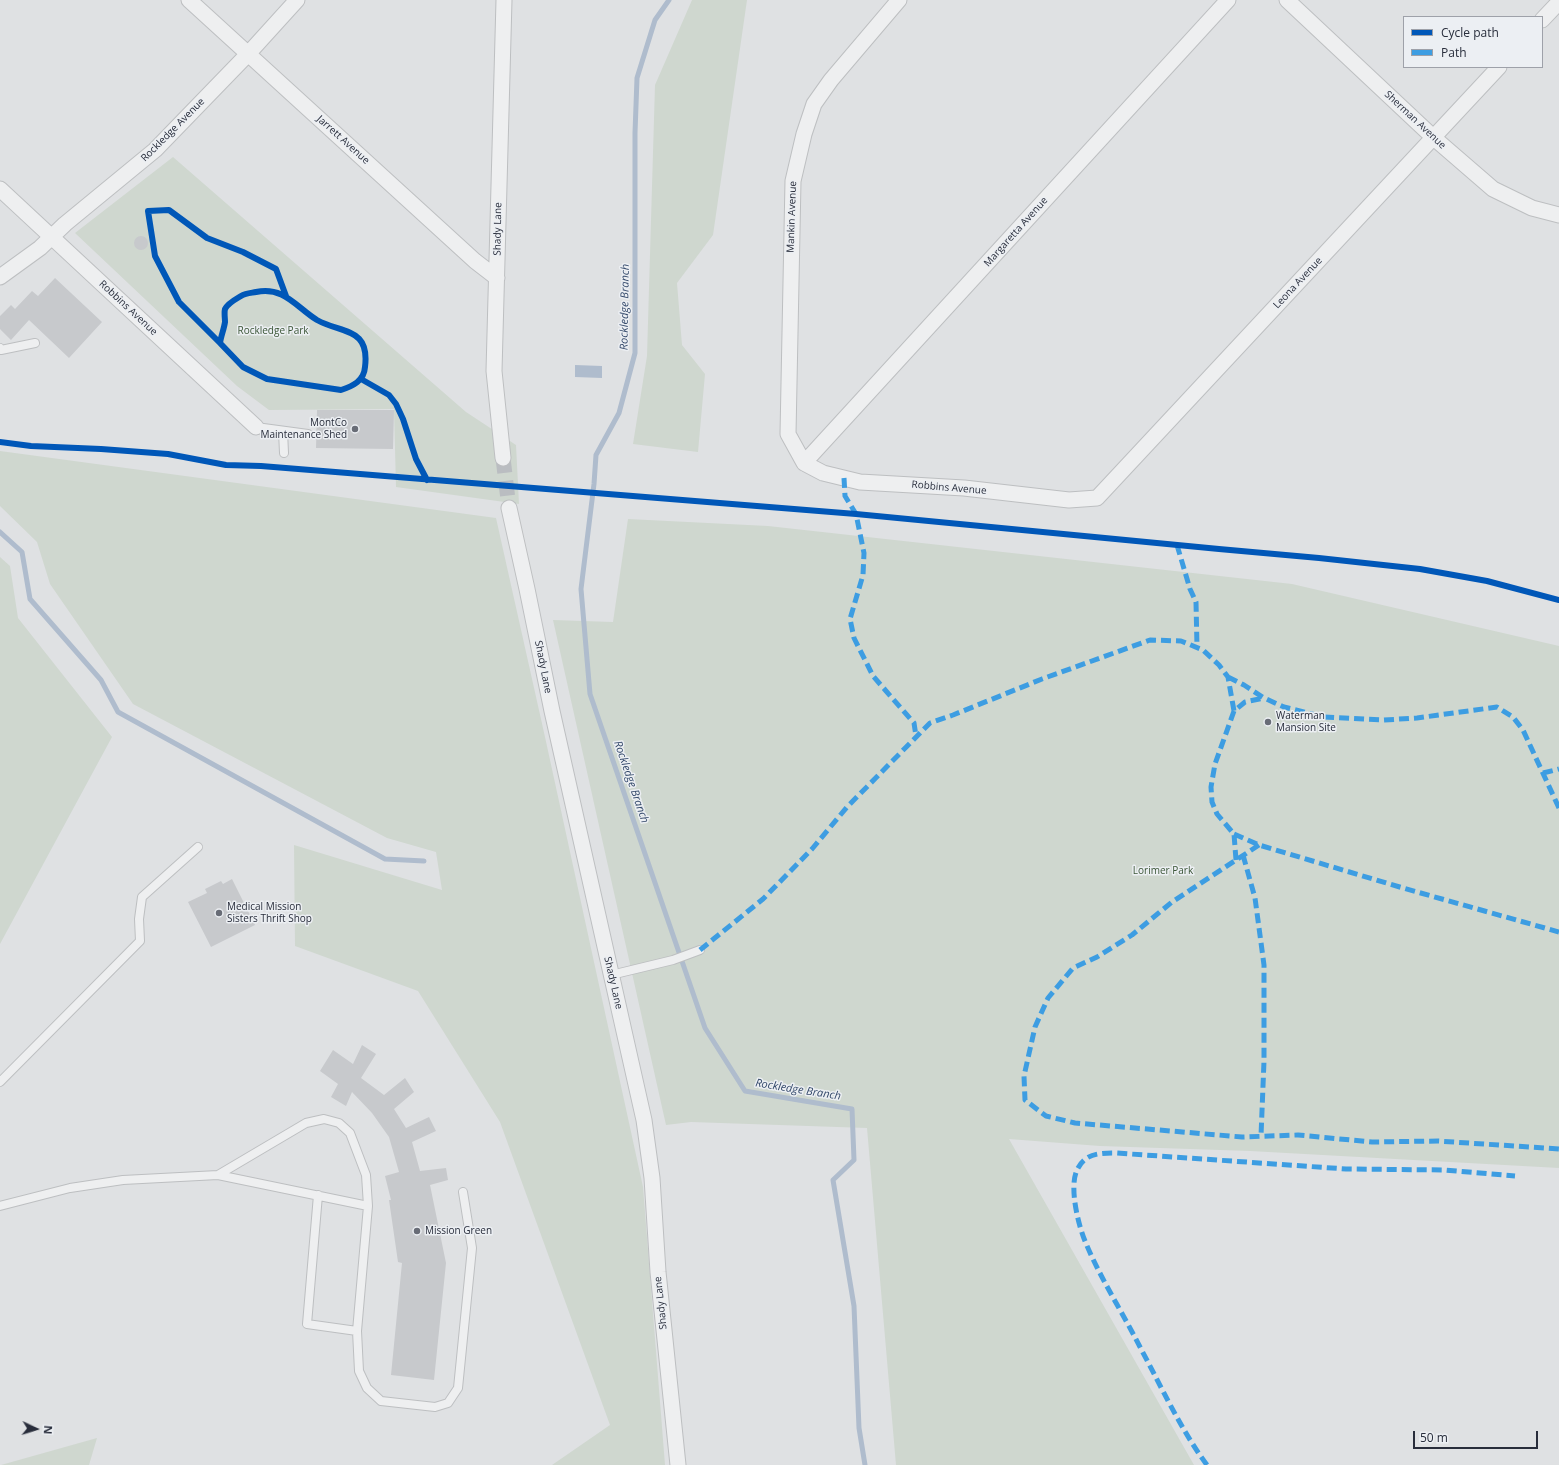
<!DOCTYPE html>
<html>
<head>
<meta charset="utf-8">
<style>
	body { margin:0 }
	#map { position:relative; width:1559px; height:1465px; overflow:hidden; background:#dfe1e3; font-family:"Open Sans",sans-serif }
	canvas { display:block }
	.legend { position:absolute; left:1403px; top:16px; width:140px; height:52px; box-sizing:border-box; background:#eceff3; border:1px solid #9ea1a9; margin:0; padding:5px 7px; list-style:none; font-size:12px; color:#282d3b }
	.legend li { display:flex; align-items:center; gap:8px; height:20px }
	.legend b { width:20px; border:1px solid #9ea1a9 }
	.north { position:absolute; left:16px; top:1409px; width:40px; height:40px; -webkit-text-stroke:3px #eceff3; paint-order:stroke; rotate:94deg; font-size:11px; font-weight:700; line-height:16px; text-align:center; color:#282d3b }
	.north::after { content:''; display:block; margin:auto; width:14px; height:18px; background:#282d3b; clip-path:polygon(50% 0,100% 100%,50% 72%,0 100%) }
	.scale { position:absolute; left:1413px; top:1431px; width:125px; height:18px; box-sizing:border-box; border:2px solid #282d3b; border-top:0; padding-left:5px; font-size:12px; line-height:14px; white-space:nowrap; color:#282d3b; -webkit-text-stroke:3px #eceff3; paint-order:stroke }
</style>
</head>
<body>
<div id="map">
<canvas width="1559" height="1465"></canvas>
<ul class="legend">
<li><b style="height:5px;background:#0057b8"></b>Cycle path</li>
<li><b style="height:5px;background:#3d9de2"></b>Path</li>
</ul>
<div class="north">N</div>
<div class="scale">50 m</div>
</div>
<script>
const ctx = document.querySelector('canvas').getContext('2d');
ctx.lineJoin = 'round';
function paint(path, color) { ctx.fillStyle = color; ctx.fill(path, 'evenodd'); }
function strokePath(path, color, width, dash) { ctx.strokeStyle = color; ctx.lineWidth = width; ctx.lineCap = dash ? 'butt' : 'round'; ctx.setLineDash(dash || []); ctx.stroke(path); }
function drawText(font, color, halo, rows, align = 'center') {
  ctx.font = font + ' "Open Sans",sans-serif'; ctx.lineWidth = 3; ctx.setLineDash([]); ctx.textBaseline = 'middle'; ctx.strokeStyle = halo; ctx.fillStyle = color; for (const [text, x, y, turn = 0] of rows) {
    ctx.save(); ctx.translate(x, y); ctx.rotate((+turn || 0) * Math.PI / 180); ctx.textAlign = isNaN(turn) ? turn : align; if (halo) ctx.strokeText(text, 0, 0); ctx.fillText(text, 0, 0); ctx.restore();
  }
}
const green = new Path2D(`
	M692 0H747L713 235 677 283 682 345 705 374 698 452 633 444 647 356 655 85Z
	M173 157 466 412 516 445 519 504 396 487 394 409 269 410 237 386 75 233Z
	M0 451 496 518 545 737 643 1187 665 1465H552L610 1425 500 1122 418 991 295 946 294 845 442 890 436 852 387 838 133 704 50 584 37 542 0 506Z
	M628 519 768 526 1292 584 1559 646V1168L1250 1151 1100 1146 1009 1139 1194 1465H896L867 1128 691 1122 666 1125 553 620 613 622Z
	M0 557 10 566 18 618 112 737 0 944Z
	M97 1438 89 1465H1Z`);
const water = new Path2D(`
	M575 365 602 366V378L575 377Z`);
const stream = new Path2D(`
	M669 0 655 20 637 78 635 133V353L619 413 596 455 594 484 581 589 590 694 705 1028 745 1091 852 1109 854 1160 833 1180 854 1306 859 1428 865 1465
	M0 532 22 552 30 599 101 680 118 712 385 859 424 861`);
const building = new Path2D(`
	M134 243a7 7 0 1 1 14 0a7 7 0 1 1-14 0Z
	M55 278 102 322 69 358 29 320 11 340 0 329V316L11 305 15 309 32 291 38 296Z
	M317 410H394L393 449 316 448Z
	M232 879 255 925 211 947 188 902 207 893 205 889 221 881 223 884Z
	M362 1045 376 1054 361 1078 384 1095 405 1078 414 1092 394 1109 406 1128 429 1117 436 1131 412 1142 420 1171 446 1168 448 1180 430 1185 446 1263 434 1380 391 1375 402 1263 398 1262 389 1200H391L385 1176 399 1172 389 1137 372 1113 352 1092 346 1106 331 1097 338 1084 320 1071 333 1050 353 1064Z`);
const minorTunnel = new Path2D(`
	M503 458 509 508`);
const service = new Path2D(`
	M0 348 1 350 35 343
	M256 427 308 434
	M283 431 284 453
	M611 975 673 960 700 950
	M0 1082 140 941 139 919 142 897 198 847
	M318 1195 307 1324 357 1331 368 1206
	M0 1206 70 1188 123 1180 218 1175 368 1206 366 1175 350 1133 339 1123 324 1119 306 1123 218 1175
	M357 1331 359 1371 367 1388 381 1401 435 1407 448 1403 458 1388 472 1248 463 1192`);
const minor = new Path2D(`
	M189 0 475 261 497 278
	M1287 0 1434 138 1493 189 1532 208 1559 215
	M1542 20 1559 2
	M0 189 256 427
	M0 277 40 248 65 224 155 150 248 54 297 0
	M503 458 494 371 504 0
	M804 463 823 473 860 482 964 488 1069 500 1097 498 1499 67
	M804 463 1228 0
	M804 463 788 434 793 181 804 134 814 104 831 80 899 0
	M509 508 527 589 552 711 644 1120 652 1178 658 1272 678 1465`);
const quiet = new Path2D(`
	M844 478 845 496 856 514 864 553 863 575 850 619 854 638 873 676 914 723 916 736
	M1177 545 1190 589 1196 602 1197 647
	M1228 677 1244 685 1264 698 1284 707 1324 717 1384 720 1417 718 1497 707 1513 717 1523 730 1559 808
	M1543 773 1559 769
	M1234 834 1259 845 1403 888 1559 932
	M1259 845 1172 902 1132 935 1097 957 1073 968 1048 998 1035 1027 1024 1076 1025 1100 1046 1116 1075 1123 1242 1137 1298 1135 1372 1142 1438 1141 1559 1149
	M1243 855 1255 898 1264 965V1061L1261 1136
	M1236 860 1234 834 1217 814 1212 802 1211 787 1215 764 1234 711 1245 702 1264 698
	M700 950 763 899 812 849 847 807 930 723 953 715 1042 679 1150 640 1181 641 1203 650 1219 665 1228 677 1234 711
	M1207 1465C1181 1430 1162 1388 1141 1349 1123 1313 1100 1278 1085 1241 1078 1224 1069 1187 1077 1170 1085 1153 1099 1153 1116 1153L1346 1169 1445 1170 1515 1176`);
const cycleway = new Path2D(`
	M220 343 243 367 267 379 341 390C353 386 364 381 365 367 370 327 342 334 317 320 296 307 284 286 256 292 251 293 246 293 241 296 236 299 228 303 225 309 224 313 225 318 225 322 224 329 221 336 220 343L179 302 155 256 148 211 169 210 207 238 243 252 276 269 286 296
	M361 379 389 395 396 404 403 419 416 459 427 480
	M0 442 31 446 101 449 168 454 226 465 261 466 856 514 1219 549 1319 558 1420 569 1487 581 1559 600`);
const markers = [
	[355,429,4,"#686c76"],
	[1268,722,4,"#686c76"],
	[219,913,4,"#686c76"],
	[417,1231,4,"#686c76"]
];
const streetNames = [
	["Sherman Avenue",1415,120,43],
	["Rockledge Avenue",173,130,-45],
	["Jarrett Avenue",343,140,42],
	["Mankin Avenue",792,217,-88],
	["Shady Lane",498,229,-89],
	["Margaretta Avenue",1016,232,-48],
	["Leona Avenue",1298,283,-47],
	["Robbins Avenue",128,308,43],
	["Robbins Avenue",949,488,5],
	["Shady Lane",543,667,79],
	["Shady Lane",613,983,77],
	["Shady Lane",661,1303,-96]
];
const parkNames = [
	["Rockledge Park",273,331],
	["Lorimer Park",1163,871]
];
const poiNames = [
	["MontCo",347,423,"right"],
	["Maintenance Shed",347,435,"right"],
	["Waterman",1276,716],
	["Mansion Site",1276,728],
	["Medical Mission",227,907],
	["Sisters Thrift Shop",227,919],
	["Mission Green",425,1231]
];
const waterNames = [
	["Rockledge Branch",625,307,-89],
	["Rockledge Branch",631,782,71],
	["Rockledge Branch",798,1090,9]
];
paint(green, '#cfd7cf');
paint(water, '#afbccd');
strokePath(stream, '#afbccd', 5);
paint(building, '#c7c9cc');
strokePath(minorTunnel, '#babdc1', 15, [15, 8]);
strokePath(service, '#bdbfc1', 10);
strokePath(minor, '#bdbfc1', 17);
strokePath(service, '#eeeff0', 8);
strokePath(minor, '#eeeff0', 15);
strokePath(quiet, '#3d9de2', 5, [10, 5]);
strokePath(cycleway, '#0057b8', 6);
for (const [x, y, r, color] of markers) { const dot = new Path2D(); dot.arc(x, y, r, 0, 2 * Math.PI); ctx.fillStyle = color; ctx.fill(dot); strokePath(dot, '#eceff3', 1.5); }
drawText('10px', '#282d3b', '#eceff3', streetNames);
drawText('10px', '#3a5536', '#eceff3', parkNames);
drawText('10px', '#282d3b', '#eceff3', poiNames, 'left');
drawText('italic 11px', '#354a6b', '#eceff3', waterNames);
</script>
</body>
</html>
